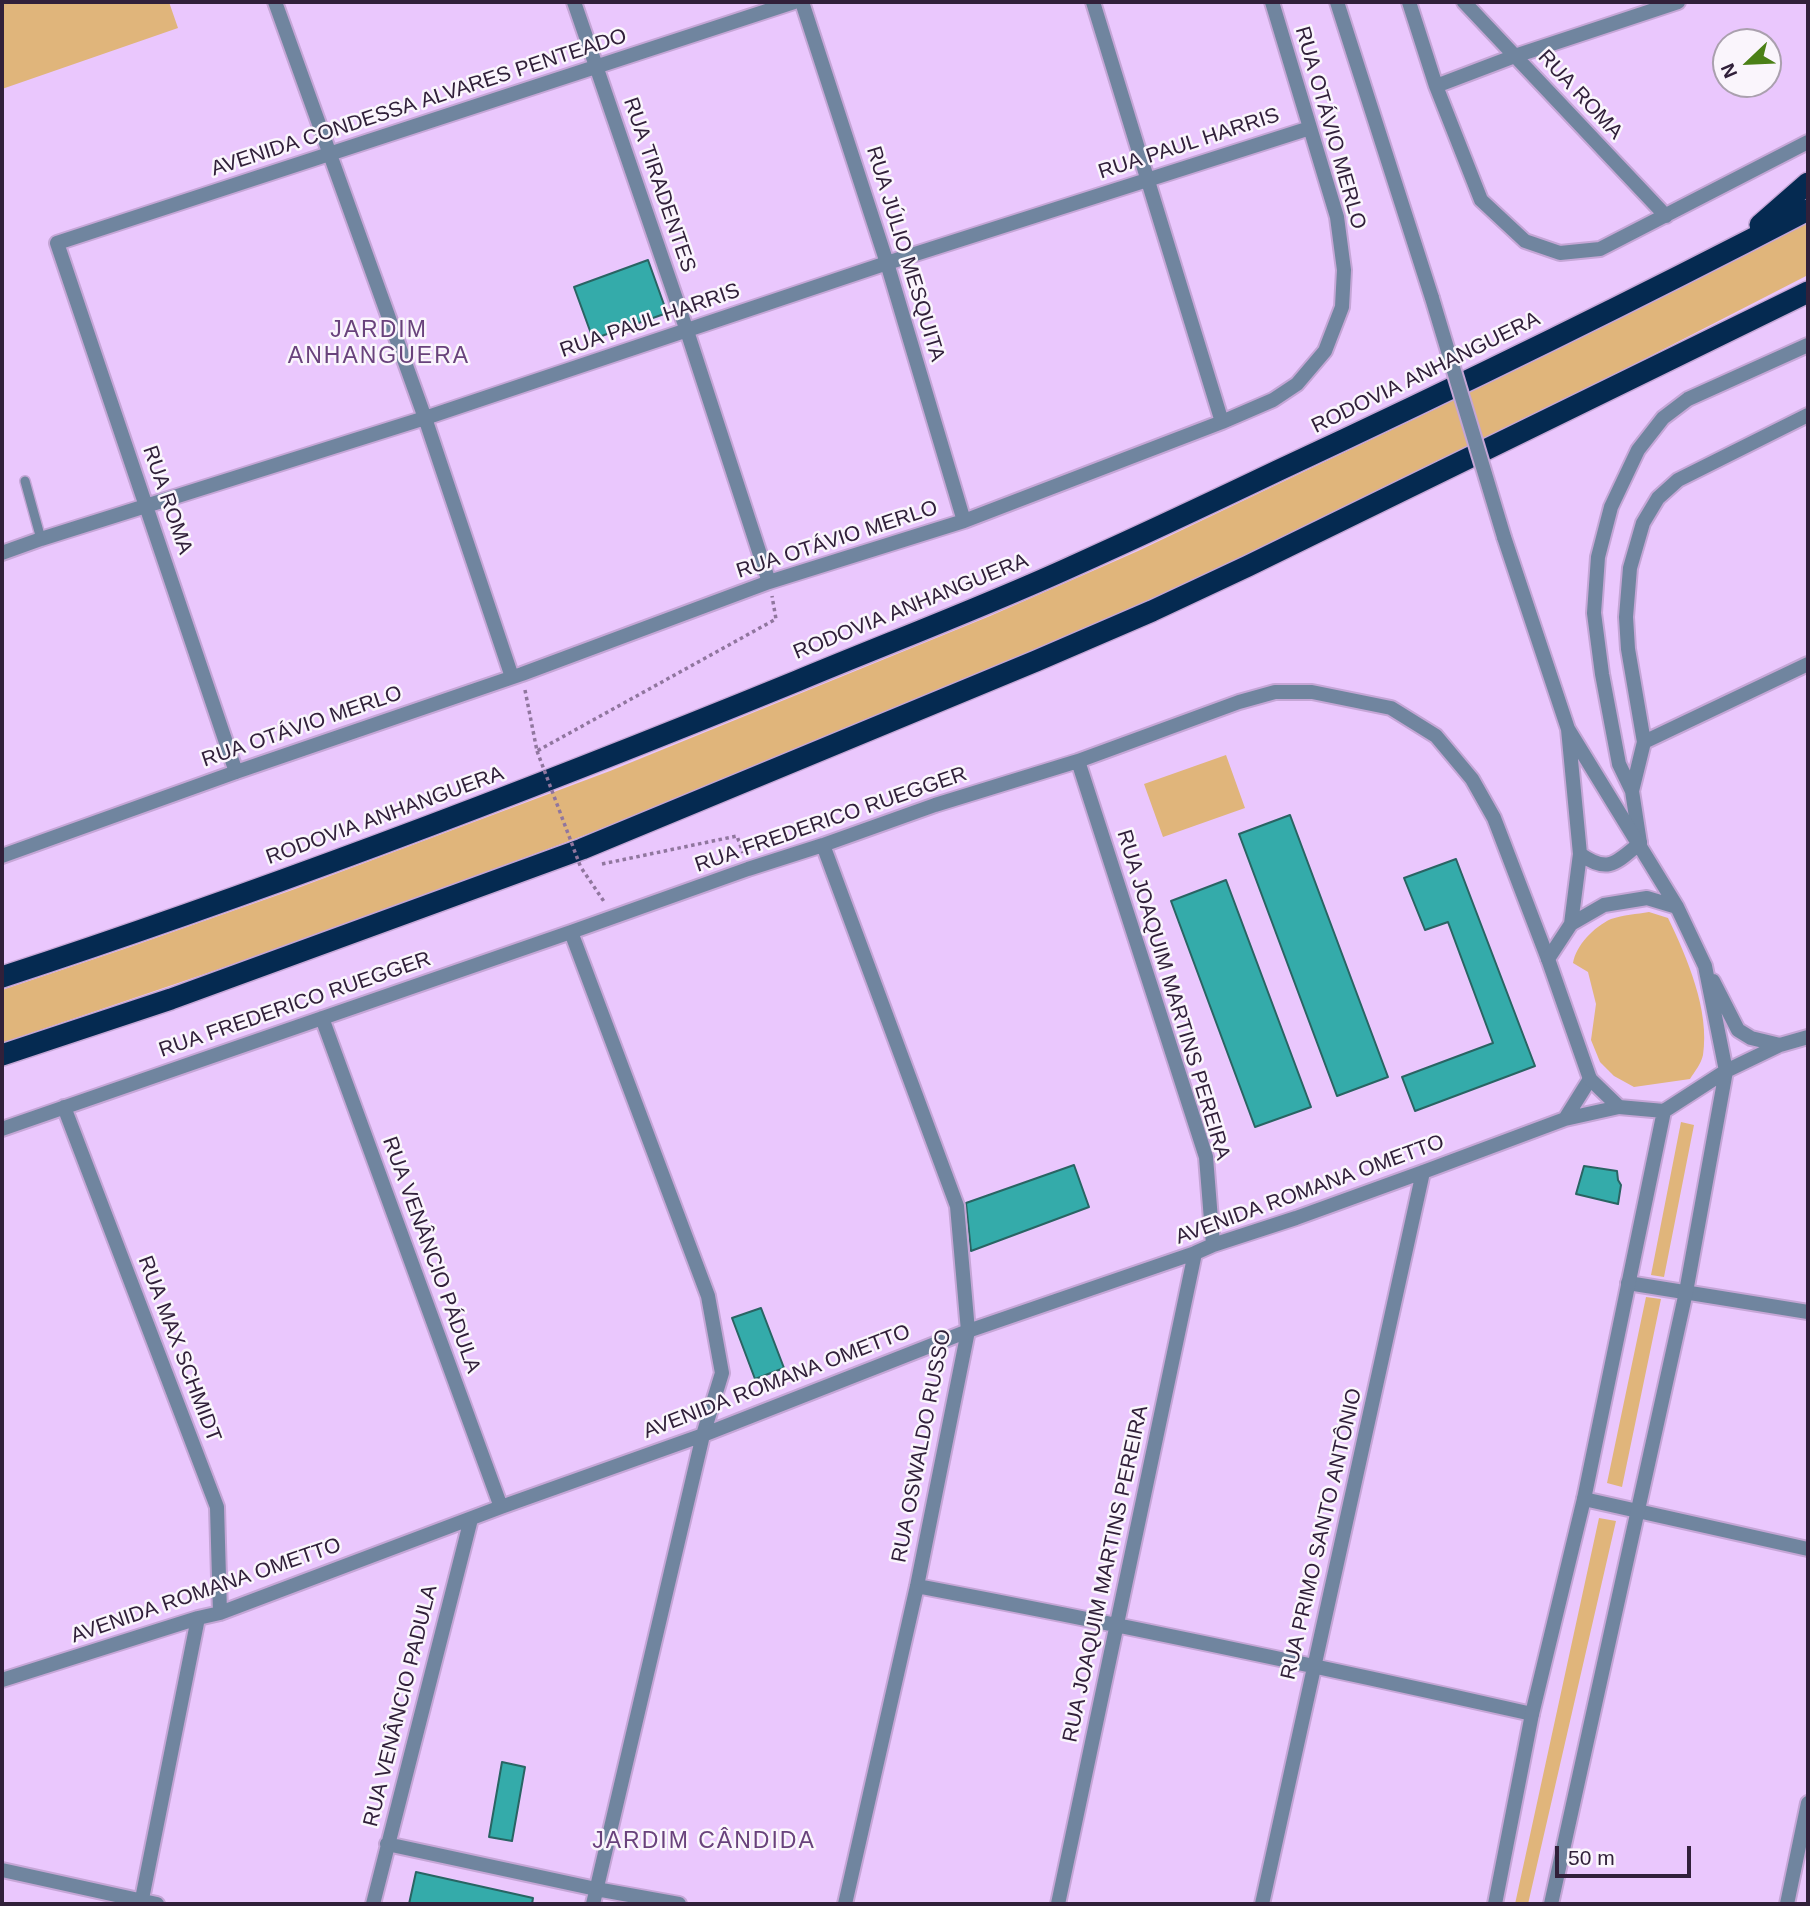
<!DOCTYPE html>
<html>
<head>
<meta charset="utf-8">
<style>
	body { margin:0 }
	#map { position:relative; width:1810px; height:1906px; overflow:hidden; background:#eac7fd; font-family:Helvetica,sans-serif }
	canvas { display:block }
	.frame { position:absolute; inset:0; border:4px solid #31203a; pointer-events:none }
	.north { position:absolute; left:1712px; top:28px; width:70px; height:70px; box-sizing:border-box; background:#faf5fc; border:2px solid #aaa0ae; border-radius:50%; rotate:247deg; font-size:19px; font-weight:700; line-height:28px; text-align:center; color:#31203a }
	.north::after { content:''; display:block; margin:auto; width:24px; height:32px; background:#4b8017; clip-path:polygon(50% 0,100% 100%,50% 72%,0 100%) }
	.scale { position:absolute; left:1555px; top:1846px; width:136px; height:32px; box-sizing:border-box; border:4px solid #31203a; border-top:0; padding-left:9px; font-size:21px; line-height:24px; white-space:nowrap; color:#31203a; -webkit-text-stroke:5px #faf5fc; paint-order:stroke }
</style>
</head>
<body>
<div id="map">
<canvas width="1810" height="1906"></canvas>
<div class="frame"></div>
<div class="north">N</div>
<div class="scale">50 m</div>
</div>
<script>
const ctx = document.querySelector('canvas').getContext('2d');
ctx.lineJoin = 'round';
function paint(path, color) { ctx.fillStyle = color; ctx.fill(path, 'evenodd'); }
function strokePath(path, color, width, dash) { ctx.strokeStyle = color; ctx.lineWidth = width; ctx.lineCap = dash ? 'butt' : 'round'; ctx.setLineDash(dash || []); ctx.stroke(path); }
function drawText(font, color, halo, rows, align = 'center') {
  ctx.font = font + ' Helvetica,sans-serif'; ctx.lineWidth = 5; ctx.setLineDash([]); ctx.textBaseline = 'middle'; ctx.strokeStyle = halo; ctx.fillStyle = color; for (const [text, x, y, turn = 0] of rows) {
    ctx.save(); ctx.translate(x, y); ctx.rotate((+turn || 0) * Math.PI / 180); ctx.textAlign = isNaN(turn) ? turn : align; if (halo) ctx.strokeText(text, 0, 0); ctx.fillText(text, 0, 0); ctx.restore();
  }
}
const green = new Path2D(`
	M2 2H169L178 28 2 89Z
	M1808 221V275L1586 389 1157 598 1013 660 625 820 322 934 2 1043V990L130 947 295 889 610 771 990 616 1138 551 1433 410Z
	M1226 755 1245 808 1163 837 1144 784Z
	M1649 912 1668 918C1687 957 1710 1011 1703 1055 1701 1064 1695 1071 1690 1079L1634 1087 1614 1076 1600 1062 1591 1040 1596 1004 1588 972 1573 963C1576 945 1594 927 1611 919 1623 915 1637 914 1649 912Z
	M1681 1122 1694 1125 1664 1277 1651 1275Z
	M1646 1297 1661 1299 1622 1487 1607 1483Z
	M1599 1518 1616 1521 1528 1904H1515Z`);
const building = new Path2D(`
	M648 260 667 313 593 339 574 287Z
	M1290 815 1388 1077 1337 1096 1239 834Z
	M1456 859 1535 1066 1415 1111 1402 1077 1493 1043 1448 922 1425 930 1404 878Z
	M1226 880 1311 1107 1255 1127 1171 901Z
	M1074 1165 1089 1207 971 1251 966 1203Z
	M1584 1166 1617 1171 1618 1180 1621 1185 1618 1204 1576 1194Z
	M761 1308 784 1368 755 1379 732 1318Z
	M502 1762 525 1767 512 1841 489 1837Z
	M416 1872 533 1898 532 1904H409Z`);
const path = new Path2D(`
	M525 690 537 751 776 619 772 596
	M602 864 737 836 743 853
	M582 869 605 903`);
const service = new Path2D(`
	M25 481 41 539`);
const minor = new Path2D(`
	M275 2 425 418 512 677
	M574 2 687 331 769 582
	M802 2 887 263 964 521
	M1093 2 1222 422
	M1409 2 1436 86 1481 200 1525 241 1560 253 1600 249 1808 142
	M1464 2 1666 216
	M1436 86 1515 56 1678 2
	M2 553 41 539 425 418 887 263 1310 128
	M1644 742 1808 664
	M1078 761 1206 1157 1213 1245
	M236 772 57 243 794 2
	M1632 791 1644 742 1628 649 1626 617 1630 568 1643 523 1658 498 1678 480 1808 415
	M1640 843 1632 791 1619 764 1602 674 1594 613 1598 557 1611 507 1638 450 1663 418 1688 399 1808 345
	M823 845 957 1206 968 1331 917 1586 845 1904
	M2 856 236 772 522 674 769 582 964 521 1222 422 1273 400 1297 384 1325 351 1342 307 1344 270 1337 217 1272 2
	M571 932 708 1296 722 1373 703 1435 593 1904
	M322 1018 501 1507
	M64 1107 217 1507 220 1613
	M1565 1119 1590 1079
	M2 1129 571 932 748 869 823 845 935 805 1078 761 1239 702 1275 692H1312L1391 708 1436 736 1472 779 1494 818 1548 959
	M1628 1283 1808 1312
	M1584 1499 1808 1549
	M917 1586C1123 1625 1327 1668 1532 1714
	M2 1680 198 1618 220 1613 501 1507 703 1435 968 1331 1195 1253 1213 1245 1296 1218 1423 1172 1565 1119 1619 1107
	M387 1844 596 1889 679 1904
	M2 1870 157 1904
	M141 1904 198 1618
	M373 1904 471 1519
	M1058 1904 1195 1253
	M1262 1904 1423 1172
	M1787 1904 1808 1803`);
const tertiary = new Path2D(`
	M1337 2 1432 298
	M1504 537 1568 729 1580 854 1571 924 1548 959 1590 1079 1619 1107 1664 1111 1726 1071 1780 1045 1808 1037
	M1580 854C1608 874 1616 863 1640 843
	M1571 924 1604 905 1647 898 1677 907
	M1713 981 1738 1030 1751 1038 1780 1045
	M1495 1904 1532 1714 1584 1499 1664 1111
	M1551 1904 1686 1292 1726 1071 1705 966 1677 907 1568 729`);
const motorway = new Path2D(`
	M1760 225 1808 183
	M2 977C271 889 535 788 797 681 888 643 981 608 1071 567 1140 536 1208 504 1277 471 1455 388 1633 301 1808 210
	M2 1055 171 999 582 849 1036 661 1152 611 1248 566 1808 292`);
const pathBridge = new Path2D(`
	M537 751 581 868`);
const tertiaryBridge = new Path2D(`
	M1432 298 1504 537`);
const streetNames = [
	["RUA ROMA",1580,95,47],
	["AVENIDA CONDESSA ALVARES PENTEADO",419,103,-18],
	["RUA OTÁVIO MERLO",1330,128,74],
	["RUA PAUL HARRIS",1189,144,-18],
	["RUA TIRADENTES",659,185,71],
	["RUA JÚLIO MESQUITA",905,254,73],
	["RUA PAUL HARRIS",650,321,-19],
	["RODOVIA ANHANGUERA",1426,373,-26],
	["RUA ROMA",167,500,71],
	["RUA OTÁVIO MERLO",837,540,-18],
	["RODOVIA ANHANGUERA",911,607,-22],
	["RUA OTÁVIO MERLO",302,727,-19],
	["RODOVIA ANHANGUERA",385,816,-20],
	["RUA FREDERICO RUEGGER",831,820,-19],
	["RUA JOAQUIM MARTINS PEREIRA",1173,995,73],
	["RUA FREDERICO RUEGGER",295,1005,-19],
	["AVENIDA ROMANA OMETTO",1310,1190,-20],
	["RUA VENÂNCIO PÁDULA",431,1255,70],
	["RUA MAX SCHMIDT",179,1349,69],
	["AVENIDA ROMANA OMETTO",777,1382,-21],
	["RUA OSWALDO RUSSO",922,1446,-79],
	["RUA PRIMO SANTO ANTÔNIO",1322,1534,-77],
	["RUA JOAQUIM MARTINS PEREIRA",1106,1574,-78],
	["AVENIDA ROMANA OMETTO",206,1591,-19],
	["RUA VENÂNCIO PADULA",401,1706,-76]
];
const neighbourhoodNames = [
	["JARDIM",379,331],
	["ANHANGUERA",379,357],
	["JARDIM CÂNDIDA",704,1842]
];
paint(green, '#e0b57b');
paint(building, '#34abaa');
strokePath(building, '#296463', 2);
strokePath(service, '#c5a6d6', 12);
strokePath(minor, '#c5a6d6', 18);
strokePath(tertiary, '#c5a6d6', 18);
strokePath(motorway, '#c5a6d6', 24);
strokePath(path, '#90769e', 3.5, [3.5, 3.5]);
strokePath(service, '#70859f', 9);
strokePath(minor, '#70859f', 14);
strokePath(tertiary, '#70859f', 14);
strokePath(motorway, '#052a51', 21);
strokePath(tertiaryBridge, '#c5a6d6', 18, []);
strokePath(pathBridge, '#90769e', 3.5, [3.5, 3.5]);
strokePath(tertiaryBridge, '#70859f', 14);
drawText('21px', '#31203a', '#faf5fc', streetNames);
ctx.letterSpacing = '2px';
drawText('23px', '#69427c', '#faf5fc', neighbourhoodNames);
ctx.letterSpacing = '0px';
</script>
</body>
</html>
